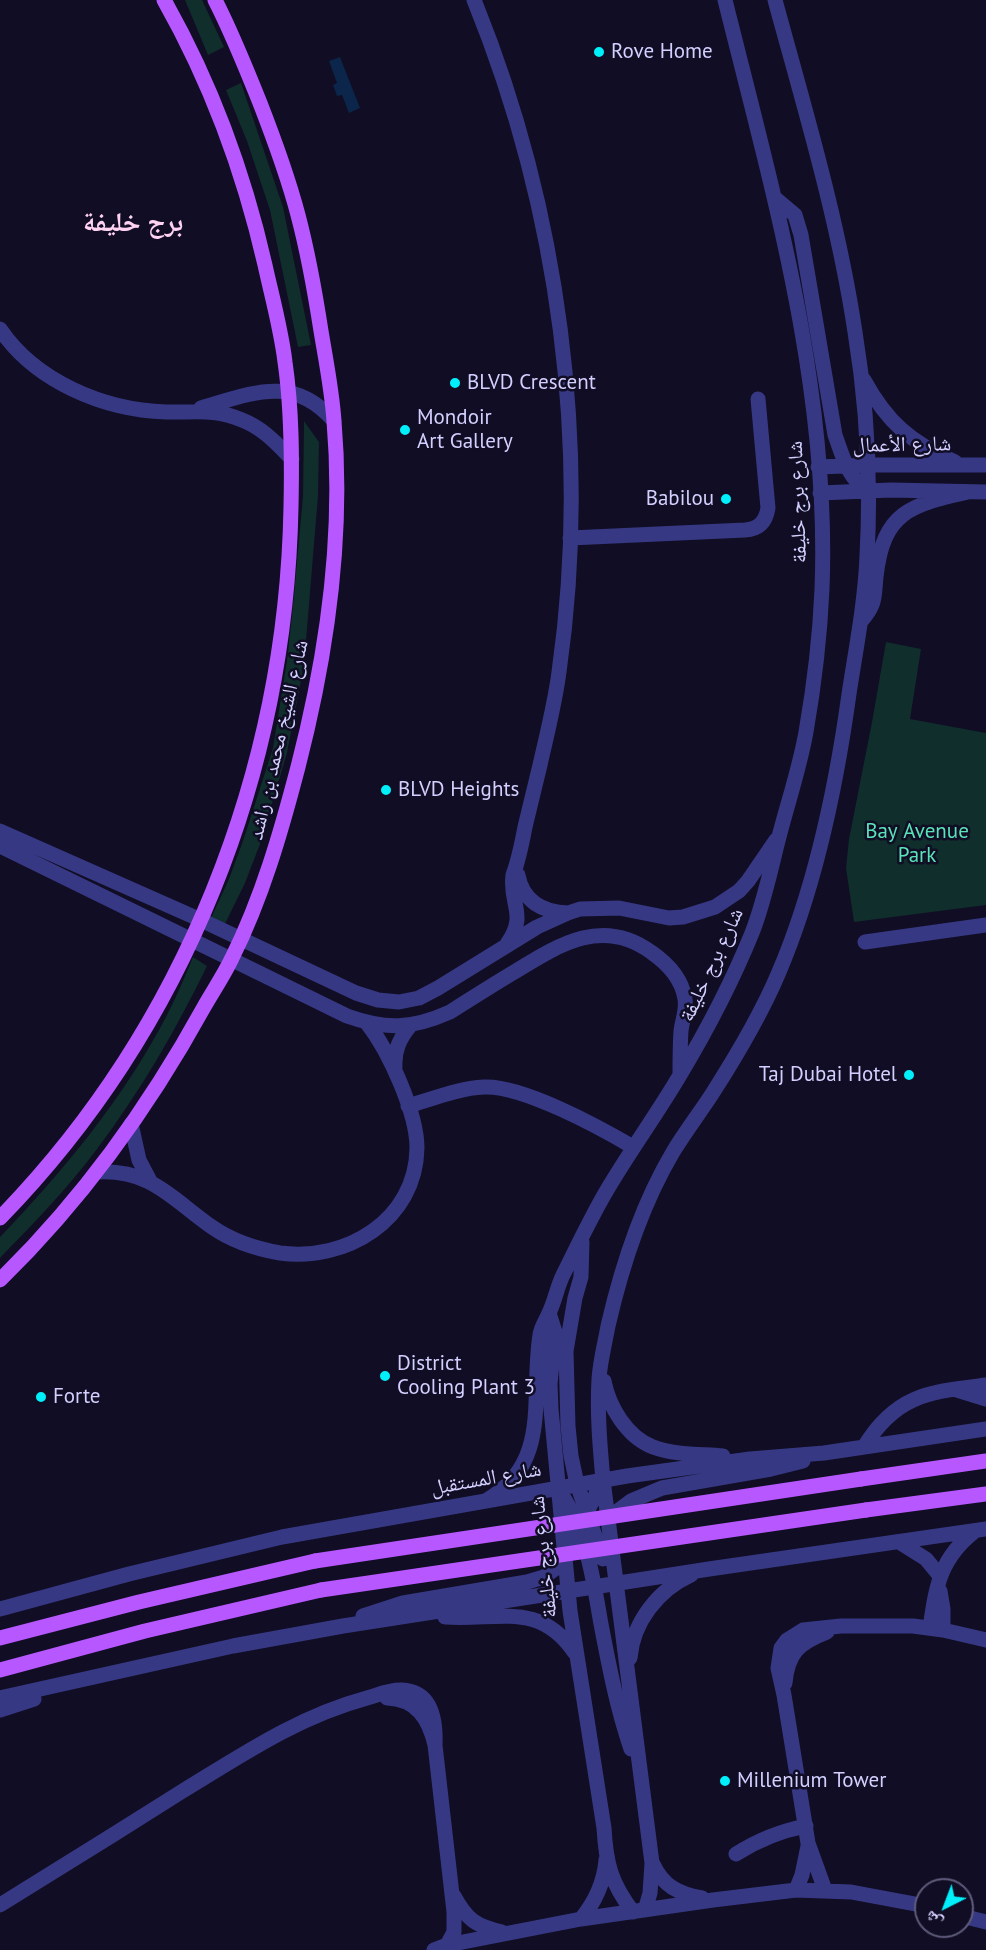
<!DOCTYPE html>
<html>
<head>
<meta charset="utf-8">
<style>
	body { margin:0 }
	#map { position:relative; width:986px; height:1950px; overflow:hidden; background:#100d24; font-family:"PT Sans","Noto Naskh Arabic",sans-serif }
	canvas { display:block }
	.north { position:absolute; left:914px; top:1878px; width:60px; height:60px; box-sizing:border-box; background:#100d24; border:2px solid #5e5b7c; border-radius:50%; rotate:222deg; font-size:16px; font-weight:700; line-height:24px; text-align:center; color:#d3d0ff }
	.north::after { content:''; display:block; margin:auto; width:21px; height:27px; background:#00f0fb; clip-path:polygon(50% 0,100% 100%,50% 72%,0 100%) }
</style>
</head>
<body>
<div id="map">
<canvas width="986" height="1950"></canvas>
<div class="north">ش</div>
</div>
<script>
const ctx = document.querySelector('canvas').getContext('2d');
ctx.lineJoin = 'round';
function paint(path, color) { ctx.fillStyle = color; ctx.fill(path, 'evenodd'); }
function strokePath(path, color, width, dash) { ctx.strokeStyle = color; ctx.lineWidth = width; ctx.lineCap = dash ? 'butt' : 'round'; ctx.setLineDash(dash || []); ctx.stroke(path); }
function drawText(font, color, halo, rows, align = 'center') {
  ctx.font = font + ' "PT Sans","Noto Naskh Arabic",sans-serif'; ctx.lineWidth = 5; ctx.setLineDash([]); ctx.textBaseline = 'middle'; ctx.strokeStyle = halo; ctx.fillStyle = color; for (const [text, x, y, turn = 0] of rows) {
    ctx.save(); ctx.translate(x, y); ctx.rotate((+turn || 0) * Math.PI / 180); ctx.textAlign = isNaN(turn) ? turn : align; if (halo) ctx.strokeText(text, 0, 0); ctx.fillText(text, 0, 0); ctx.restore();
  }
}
const green = new Path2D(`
	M185 0H202L224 47 208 55Z
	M241 83 283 207 311 345 298 347 270 210 247 141 226 90Z
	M304 421 319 442 318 496 304 665 287 753 260 844 245 883 223 928 210 920 229 879 243 841 273 748 287 661 293 606 303 496Z
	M886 642 921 649 910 719 986 733V905L854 922 846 868 849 839 872 722Z
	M193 957 207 966C176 1030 140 1092 97 1149 68 1188 34 1223 0 1258V1237C64 1170 124 1098 167 1015 177 996 185 976 193 957Z`);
const water = new Path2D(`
	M340 57 360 108 349 113 342 95 337 96 333 85 337 83 329 61Z`);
const minor = new Path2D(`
	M474 0C559 209 591 448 559 672 555 703 547 734 540 765 535 785 530 806 525 827 522 843 519 859 513 875 509 905 528 914 507 944
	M776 199 795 215 801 235 835 435C843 457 847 477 868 491
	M0 329C35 381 103 410 166 412 194 413 214 408 242 420 263 428 277 444 292 459
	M864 380C887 422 911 443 955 462
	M201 408C253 393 293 374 334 421
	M818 467 869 465H986
	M820 493 891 490 986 492
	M570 538 745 530C759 529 766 521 768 508L758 399
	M862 620C876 604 874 597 876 577 883 512 910 505 968 492
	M0 831 201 920 356 993 378 1000 399 1002 419 998 438 988 537 927 568 913 580 909 619 908 669 918 683 917 715 907 739 891 748 881 776 840
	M0 846 347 1016C386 1030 412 1029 450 1012 472 998 494 984 516 971 560 944 603 917 651 952 667 963 682 979 685 999 687 1010 682 1021 681 1031 680 1045 680 1059 680 1073
	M518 875C523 902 543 912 568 913
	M865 942 986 925
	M395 1067C394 1050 400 1038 410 1026
	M408 1106C432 1099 459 1088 484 1087 522 1085 599 1127 633 1147
	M131 1124 139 1160 150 1181
	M97 1172C151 1169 172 1199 212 1227 232 1241 257 1249 280 1253 346 1262 416 1220 417 1148 417 1113 389 1051 367 1023
	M582 1242 581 1277 575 1298 566 1351 568 1426 571 1456 577 1484 603 1559
	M549 1313 555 1332 550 1384 551 1409 570 1611 604 1828C606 1864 611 1883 633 1912
	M604 1381C609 1407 627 1437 653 1447 675 1455 700 1454 723 1456
	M957 1390 986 1399
	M864 1447C896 1394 930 1392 986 1385
	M561 1493C587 1533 593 1578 601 1624 609 1666 617 1708 631 1749
	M487 1500C552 1462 530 1397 540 1335 541 1326 546 1321 549 1313 555 1301 557 1287 563 1275 577 1247 591 1217 607 1190 630 1151 657 1114 680 1075 707 1030 732 982 752 933 765 900 771 867 780 833 789 799 800 766 806 732 814 686 820 636 822 589 830 388 773 193 725 0
	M607 1519 631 1501 662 1488 771 1469 803 1461
	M899 1542 926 1559 940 1576
	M940 1591 943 1609V1630
	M0 1609 129 1574 282 1537 627 1476 750 1459 824 1453 986 1429
	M363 1616 403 1603 527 1582 544 1577 556 1568 566 1554 603 1480
	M445 1617C498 1621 539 1600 575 1653
	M930 1628C936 1586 940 1558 975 1531
	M630 1658C633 1622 658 1590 691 1575
	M785 1683C788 1652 799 1643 827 1632
	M0 1698 233 1646 343 1626 709 1569 986 1529
	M387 1698C417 1699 429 1719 435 1745L454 1912V1932L447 1945
	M0 1710 34 1699
	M736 1854C758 1840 780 1831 806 1826
	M653 1864C663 1886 679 1894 702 1898
	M796 1890 802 1875 808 1846
	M825 1890 808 1843 784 1695 778 1668 781 1648 787 1640 803 1630 841 1626H913L943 1630 986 1640
	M454 1896C467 1920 476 1926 502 1932
	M0 1905C60 1868 121 1830 181 1792 242 1755 297 1717 367 1698 378 1695 390 1689 402 1690 433 1692 436 1721 435 1745
	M645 1910 650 1893 652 1863 603 1480C600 1447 597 1413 599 1379 600 1362 605 1343 608 1326 622 1265 641 1206 673 1152 685 1132 699 1114 712 1094 737 1055 761 1015 779 972 816 885 836 788 849 694 856 648 865 603 867 556 871 482 867 405 855 332 838 219 805 110 775 0
	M962 1916 986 1922
	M581 1919C595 1902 604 1883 606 1860
	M434 1950 447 1945 581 1919 713 1900 796 1890 851 1892 926 1906`);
const major = new Path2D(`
	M0 1218C185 1028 286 772 291 507 292 459 292 410 285 362 281 329 272 297 265 265 244 173 211 83 164 0
	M0 1280C82 1200 149 1107 204 1007 213 991 224 975 232 958 262 898 281 832 298 767 327 655 344 537 334 421 332 391 326 361 321 331 315 292 308 253 298 215 288 177 274 139 260 103 246 68 232 33 215 0
	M861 1479 986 1461
	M866 1510 986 1494
	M0 1638 139 1602 315 1561
	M0 1670 145 1631 321 1590`);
const majorBridge = new Path2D(`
	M315 1561 861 1479
	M321 1590 866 1510`);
const markers = [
	[599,52,6,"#00f0fb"],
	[455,383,6,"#00f0fb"],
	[405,430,6,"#00f0fb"],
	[726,499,6,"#00f0fb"],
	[386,790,6,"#00f0fb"],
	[909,1075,6,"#00f0fb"],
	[385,1376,6,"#00f0fb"],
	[41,1397,6,"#00f0fb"],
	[725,1781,6,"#00f0fb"]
];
const poiNames = [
	["Rove Home",611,52],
	["BLVD Crescent",467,383],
	["Mondoir",417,418],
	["Art Gallery",417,442],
	["Babilou",714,499,"right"],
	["BLVD Heights",398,790],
	["Taj Dubai Hotel",897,1075,"right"],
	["District",397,1364],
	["Cooling Plant 3",397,1388],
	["Forte",53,1397],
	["Millenium Tower",737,1781]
];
const streetNames = [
	["شارع الأعمال",902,445,-1],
	["شارع برج خليفة",798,502,-92],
	["شارع الشيخ محمد بن راشد",279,740,-77],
	["شارع برج خليفة",712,965,-65],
	["شارع المستقبل",486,1479,-10],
	["شارع برج خليفة",544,1557,-96]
];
const parkNames = [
	["Bay Avenue",917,832],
	["Park",917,856]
];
const districtNames = [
	["برج خليفة",133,223]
];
paint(green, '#102e2b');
paint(water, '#0b264a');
strokePath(minor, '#373884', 15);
strokePath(major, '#b757ff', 15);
strokePath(majorBridge, '#b757ff', 15);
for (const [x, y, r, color] of markers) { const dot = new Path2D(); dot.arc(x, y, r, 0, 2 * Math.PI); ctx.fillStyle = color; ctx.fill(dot); strokePath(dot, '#100d24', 2); }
drawText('21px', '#d3d0ff', '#100d24', poiNames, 'left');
drawText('21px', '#d3d0ff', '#100d24', streetNames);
drawText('21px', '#58e3b8', '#100d24', parkNames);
drawText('bold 27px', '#ffd2f1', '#100d24', districtNames);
</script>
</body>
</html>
